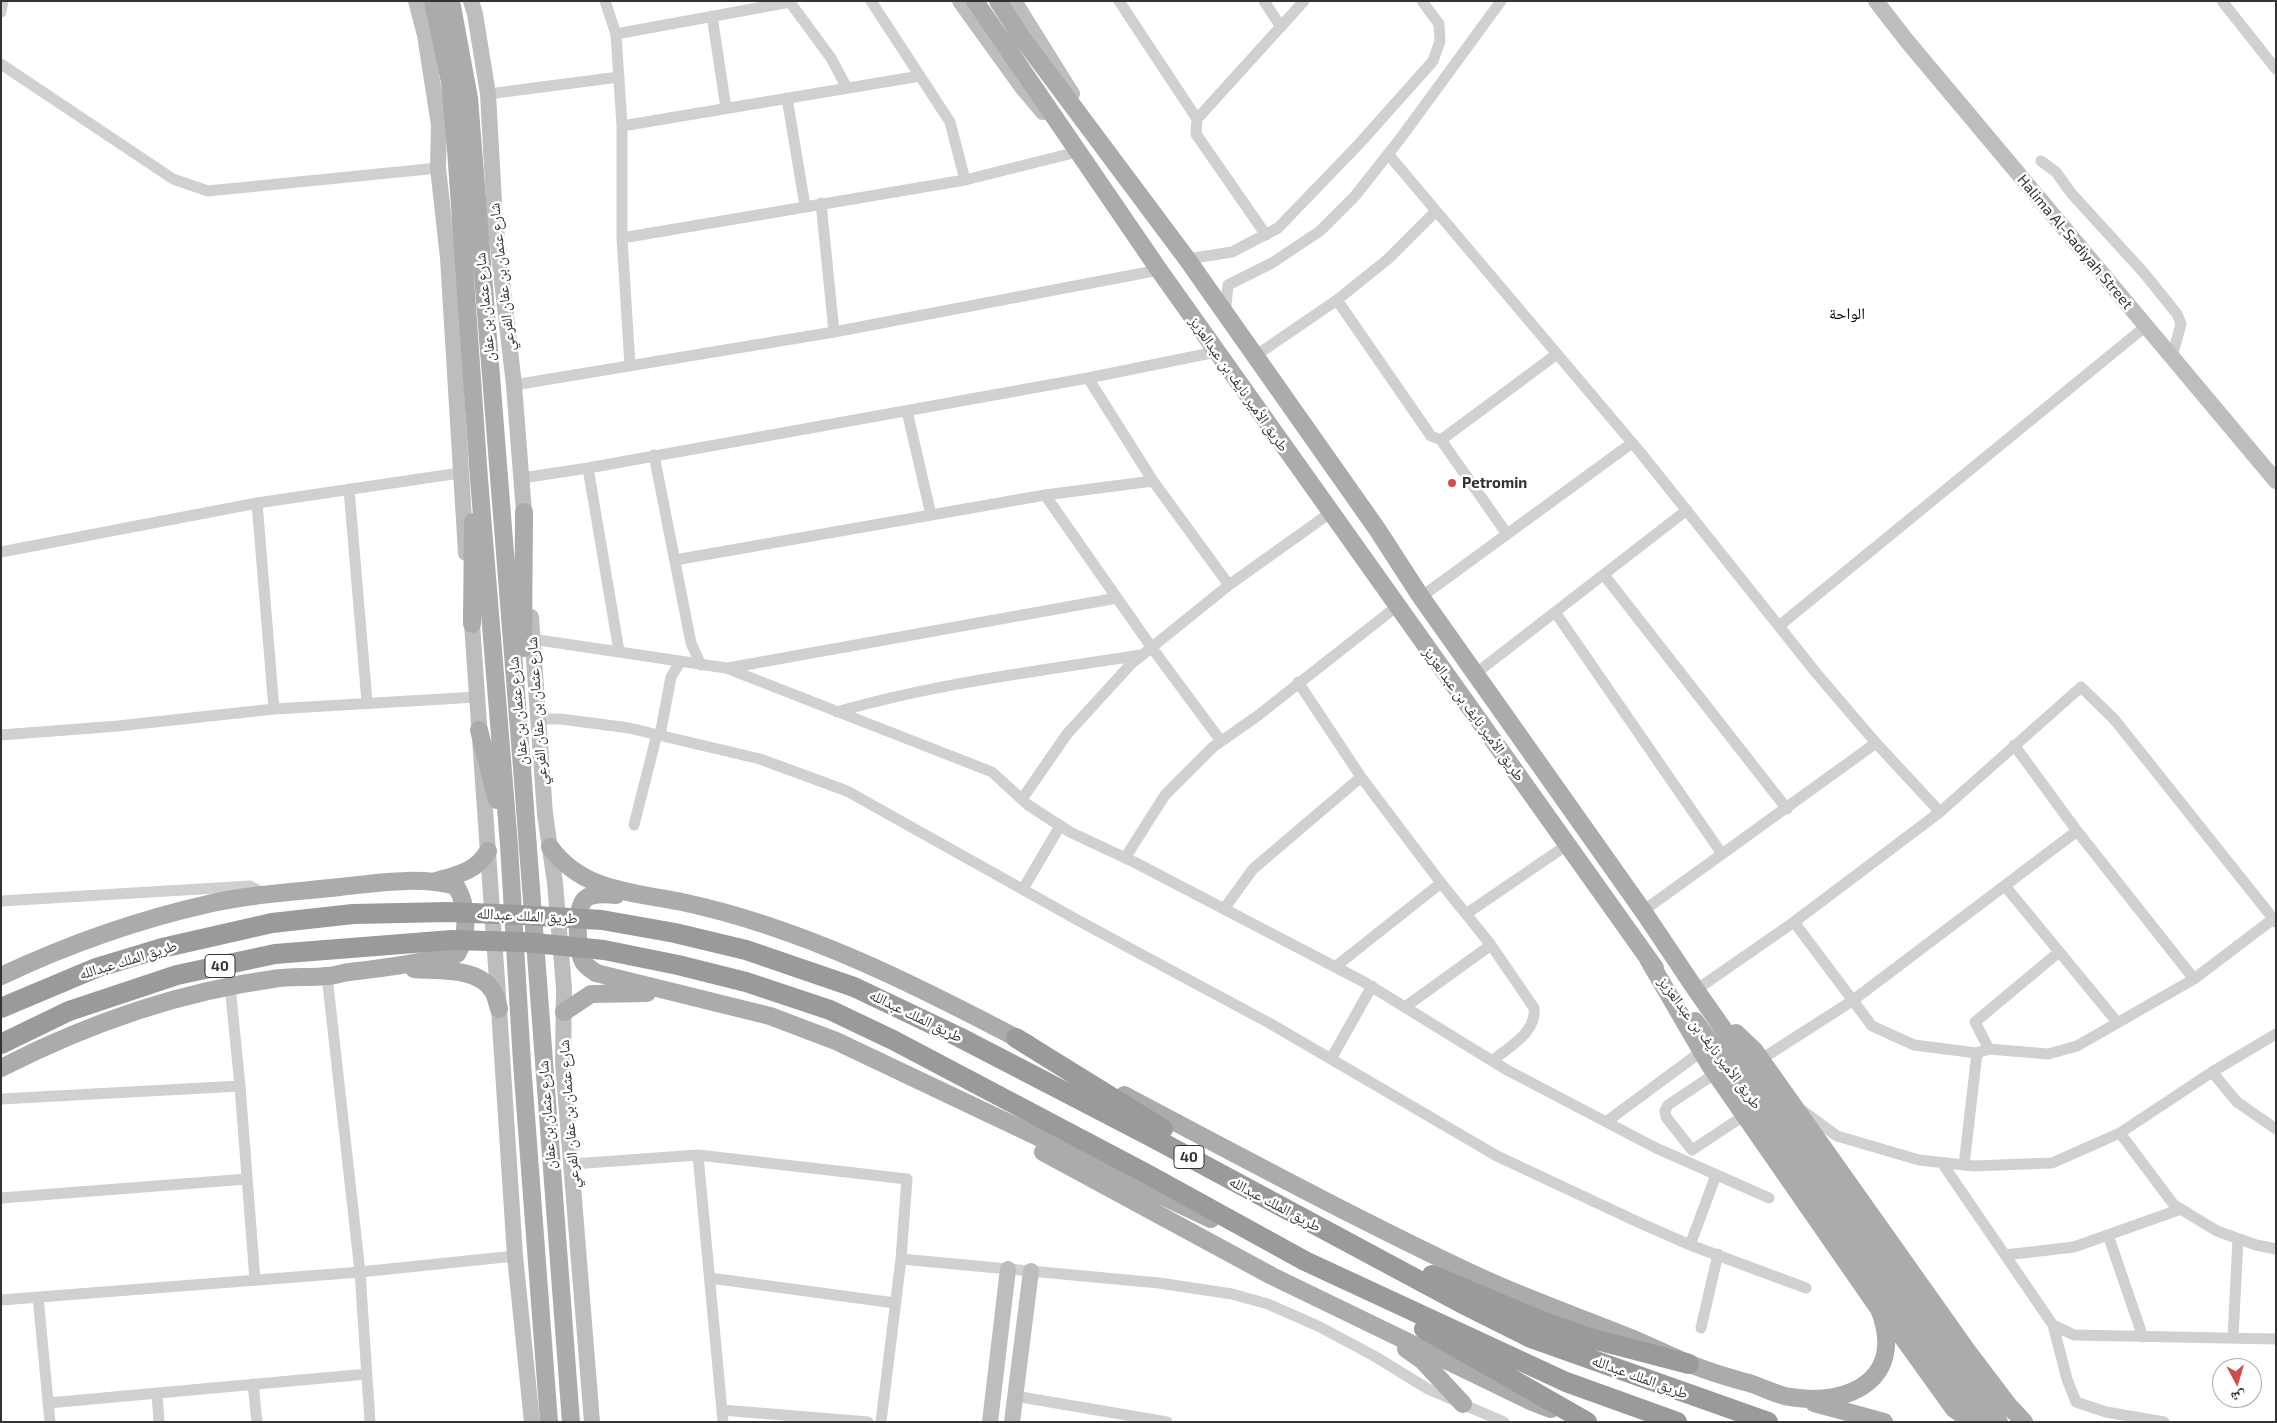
<!DOCTYPE html>
<html>
<head>
<meta charset="utf-8">
<style>
	body { margin:0 }
	#map { position:relative; width:2277px; height:1423px; overflow:hidden; background:#fff; font-family:"Exo 2","Noto Naskh Arabic",sans-serif }
	canvas { display:block }
	.frame { position:absolute; inset:0; border:2px solid #333; pointer-events:none }
	.north { position:absolute; left:2212px; top:1358px; width:50px; height:50px; box-sizing:border-box; background:#fff; border:1px solid #adadad; border-radius:50%; rotate:174deg; font-size:14px; font-weight:700; line-height:20px; text-align:center; color:#333 }
	.north::after { content:''; display:block; margin:auto; width:18px; height:22px; background:#d54b49; clip-path:polygon(50% 0,100% 100%,50% 72%,0 100%) }
</style>
</head>
<body>
<div id="map">
<canvas width="2277" height="1423"></canvas>
<div class="frame"></div>
<div class="north">ش</div>
</div>
<script>
const ctx = document.querySelector('canvas').getContext('2d');
ctx.lineJoin = 'round';
function strokePath(path, color, width, dash) { ctx.strokeStyle = color; ctx.lineWidth = width; ctx.lineCap = dash ? 'butt' : 'round'; ctx.setLineDash(dash || []); ctx.stroke(path); }
function drawText(font, color, halo, rows, align = 'center') {
  ctx.font = font + ' "Exo 2","Noto Naskh Arabic",sans-serif'; ctx.lineWidth = 5; ctx.setLineDash([]); ctx.textBaseline = 'middle'; ctx.strokeStyle = halo; ctx.fillStyle = color; for (const [text, x, y, turn = 0] of rows) {
    ctx.save(); ctx.translate(x, y); ctx.rotate((+turn || 0) * Math.PI / 180); ctx.textAlign = isNaN(turn) ? turn : align; if (halo) ctx.strokeText(text, 0, 0); ctx.fillText(text, 0, 0); ctx.restore();
  }
}
const street = new Path2D(`
	M605 1 616 34 622 126V238L630 366
	M789 1 831 58 847 88
	M871 1 950 122 965 180
	M1119 1 1197 119
	M1264 1 1281 27
	M2222 1 2276 69
	M1 12 3 1
	M712 16 726 108
	M616 34 790 2
	M1 64 173 179 208 191 438 168
	M488 94 619 77
	M787 98 805 206
	M622 126 920 76
	M1388 154 1640 452 1817 674 1876 743 1940 812
	M2041 161 2056 172 2071 193 2144 273 2177 314 2181 324 2172 357
	M821 203 834 332
	M1266 235 1196 134 1197 119 1304 1
	M622 238 965 180 1077 152
	M1187 259 1232 252 1278 228 1359 144 1433 61 1440 41 1439 24 1422 1
	M1337 300 1431 436 1441 440 1507 534
	M1225 315 1228 285 1272 263 1320 231 1355 196 1400 139 1501 1
	M1255 356 1337 300 1388 259 1436 211
	M1088 378 1153 481 1229 585
	M514 385 834 332 1159 270
	M907 411 931 515
	M1441 440 1557 354
	M654 455 691 643 701 665
	M588 468 619 651
	M522 478 588 468 1088 378 1216 352
	M349 489 367 702
	M1045 495 1152 648 1221 741
	M257 503 274 709
	M1 552 257 503 460 473
	M675 560 1045 495 1153 481
	M1604 575 1787 809
	M1421 597 1632 443
	M1555 612 1722 854
	M1779 626 2146 326
	M532 639 726 668 992 772 1028 805 1070 832 1136 863 1364 982 1507 1070 1656 1148 1769 1198
	M728 668 1117 598
	M1475 674 1687 510
	M1298 682 1361 777 1441 883 1491 945 1534 1008C1537 1032 1509 1047 1492 1061
	M837 712C937 683 1039 671 1141 655
	M539 719H561L629 728 760 759 847 791 1081 922 1271 1024 1497 1156 1640 1223 1690 1245 1806 1288
	M1 735 118 726 274 709 477 697
	M660 735 671 677 680 662
	M2014 745 2077 831 2194 979
	M1022 799 1067 734 1131 664 1229 585 1330 513
	M634 825 657 734
	M1125 858 1165 795 1213 747 1256 717 1396 607
	M2005 886 2117 1022
	M1023 889 1060 826
	M1 901 250 886 266 895
	M1224 909 1253 869 1361 777
	M1643 911 1876 743
	M1466 914 1567 845
	M1794 922 1872 1026 1914 1045 1977 1053 1989 1049 2048 1054 2077 1046 2194 979 2273 919
	M1335 967 1441 883
	M327 976 360 1272 370 1422
	M230 986 240 1086 255 1280
	M1696 990 1794 922 1940 812 2081 687 2114 719 2276 922
	M1405 1007 1491 945
	M1989 1049 1975 1022 2059 952
	M1331 1059 1372 986
	M1760 1060 1852 1001 2077 831
	M2212 1072 2237 1102 2276 1129
	M1716 1073 1668 1105 1665 1111 1666 1117 1692 1150 1745 1115
	M1 1099 240 1086
	M1803 1111 1837 1136 1919 1160 1973 1166 2052 1163 2120 1133 2212 1072 2276 1034
	M1606 1122 1702 1051
	M2120 1133 2174 1205 2217 1231 2256 1245 2276 1249
	M698 1155 723 1422
	M1942 1163 2053 1325 2074 1335 2276 1339
	M573 1164 698 1155 907 1179 901 1259 881 1422
	M1964 1165 1977 1053
	M1 1198 247 1179
	M2108 1235 2143 1337
	M1690 1245 1716 1175
	M2005 1255 2074 1247 2181 1209
	M901 1259 1159 1283 1232 1294 1268 1304 1320 1327 1376 1357 1428 1389 1504 1422
	M710 1278 895 1303
	M38 1297 50 1422
	M1 1300 360 1272 515 1256
	M2053 1325 2067 1379 2076 1402 2106 1412 2164 1422
	M1701 1328 1718 1254
	M2233 1338 2238 1239
	M253 1384 257 1422
	M157 1393 159 1422
	M1015 1396 1167 1422
	M48 1403 367 1374
	M722 1410 868 1422`);
const secondary = new Path2D(`
	M416 1 425 35 439 125 438 168 448 258 466 553
	M471 1 475 14 488 94 495 221 514 385 525 525
	M960 1 1022 87 1043 112
	M1014 1 1072 94
	M1876 1 1907 41 2276 481
	M471 610 499 1009 515 1256 532 1422
	M531 617 545 814 555 883 564 988 563 1063 592 1422
	M990 1422 1008 1269
	M1012 1422 1031 1271`);
const primary = new Path2D(`
	M433 1 450 82 456 149 479 479 509 845 522 1063 549 1422
	M451 1 469 98 522 768 571 1422
	M975 1 1159 270 1655 968
	M998 1 1022 38 1187 259 1377 529 1421 597 1643 911 1696 990 1999 1422
	M472 624 473 522
	M523 648 524 512
	M479 730 497 800
	M550 847C582 891 632 892 682 902 804 928 918 986 1028 1044
	M436 881C457 875 477 871 488 851
	M616 895C606 894 593 892 585 899 575 909 576 951 584 963 587 967 592 970 596 973L770 1016 836 1041 1211 1219
	M414 969C437 971 478 967 492 990 496 995 497 1003 499 1009
	M1 976C67 945 137 920 208 904 251 894 296 892 340 887 378 883 418 876 456 886 468 906 469 934 457 954 421 963 385 968 349 972 341 973 334 976 326 976 309 978 291 976 273 979 178 992 87 1024 1 1068
	M564 1012 591 994 647 993
	M1695 1021 1758 1107 1979 1422
	M1736 1033 1754 1050 1968 1352 2009 1406 2024 1422
	M1124 1095C1243 1158 1362 1222 1484 1279 1530 1300 1579 1317 1626 1336 1647 1344 1667 1355 1688 1363 1708 1372 1731 1378 1752 1384 1764 1388 1777 1395 1790 1397 1852 1407 1906 1377 1879 1309L1709 1064 1648 959
	M1043 1152 1272 1276 1530 1401 1551 1409
	M1885 1313 1954 1409 1961 1414 1978 1416
	M1406 1349 1423 1361 1463 1404
	M1814 1403 1884 1422`);
const highway = new Path2D(`
	M1 1008 96 968 162 948 272 923 353 914 448 912 521 915 602 920 675 933 746 950 854 987 959 1037 1148 1135 1461 1303 1531 1338 1768 1422
	M1016 1038 1163 1129
	M1 1044 69 1011 177 975 275 954 452 940 524 942 604 950 678 965 746 982 830 1010 893 1040 1147 1174 1305 1261 1566 1382 1677 1422
	M1432 1275 1544 1322 1593 1339 1689 1364
	M1424 1329 1587 1422`);
const markers = [
	[1452,483,5,"#d54b49"]
];
const shields = [
	[220,966,30],
	[1189,1157,30]
];
const shieldNames = [
	["40",220,966],
	["40",1189,1157]
];
const streetNames = [
	["Halima Al-Sadiyah Street",2075,242,50],
	["شارع عثمان بن عفان الفرعي",502,277,-96],
	["شارع عثمان بن عفان",485,307,-95],
	["طريق الأمير نايف بن عبدالعزيز",1239,384,55],
	["شارع عثمان بن عفان",518,711,-95],
	["شارع عثمان بن عفان الفرعي",537,711,-94],
	["طريق الأمير نايف بن عبدالعزيز",1474,714,54],
	["طريق الملك عبدالله",527,916,3],
	["طريق الملك عبدالله",128,960,-17],
	["طريق الملك عبدالله",916,1016,26],
	["طريق الأمير نايف بن عبدالعزيز",1710,1043,53],
	["شارع عثمان بن عفان الفرعي",569,1114,-94],
	["شارع عثمان بن عفان",547,1115,-94],
	["طريق الملك عبدالله",1275,1204,28],
	["طريق الملك عبدالله",1640,1377,20]
];
const poiNames = [
	["Petromin",1462,483]
];
const neighbourhoodNames = [
	["الواحة",1847,314]
];
strokePath(street, '#d0d0d0', 11);
strokePath(secondary, '#bdbdbd', 16);
strokePath(primary, '#ababab', 18);
strokePath(highway, '#9a9a9a', 20);
for (const [x, y, r, color] of markers) { const dot = new Path2D(); dot.arc(x, y, r, 0, 2 * Math.PI); ctx.fillStyle = color; ctx.fill(dot); strokePath(dot, '#fff', 2); }
for (const [x, y, w] of shields) { const box = new Path2D(); box.roundRect(x - w / 2, y - 11.5, w, 23, 4); ctx.fillStyle = '#fff'; ctx.fill(box); strokePath(box, '#333', 1); }
drawText('bold 14px', '#333', null, shieldNames);
drawText('15px', '#333', '#fff', streetNames);
drawText('bold 15px', '#333', '#fff', poiNames, 'left');
drawText('16px', '#000', '#fff', neighbourhoodNames);
</script>
</body>
</html>
